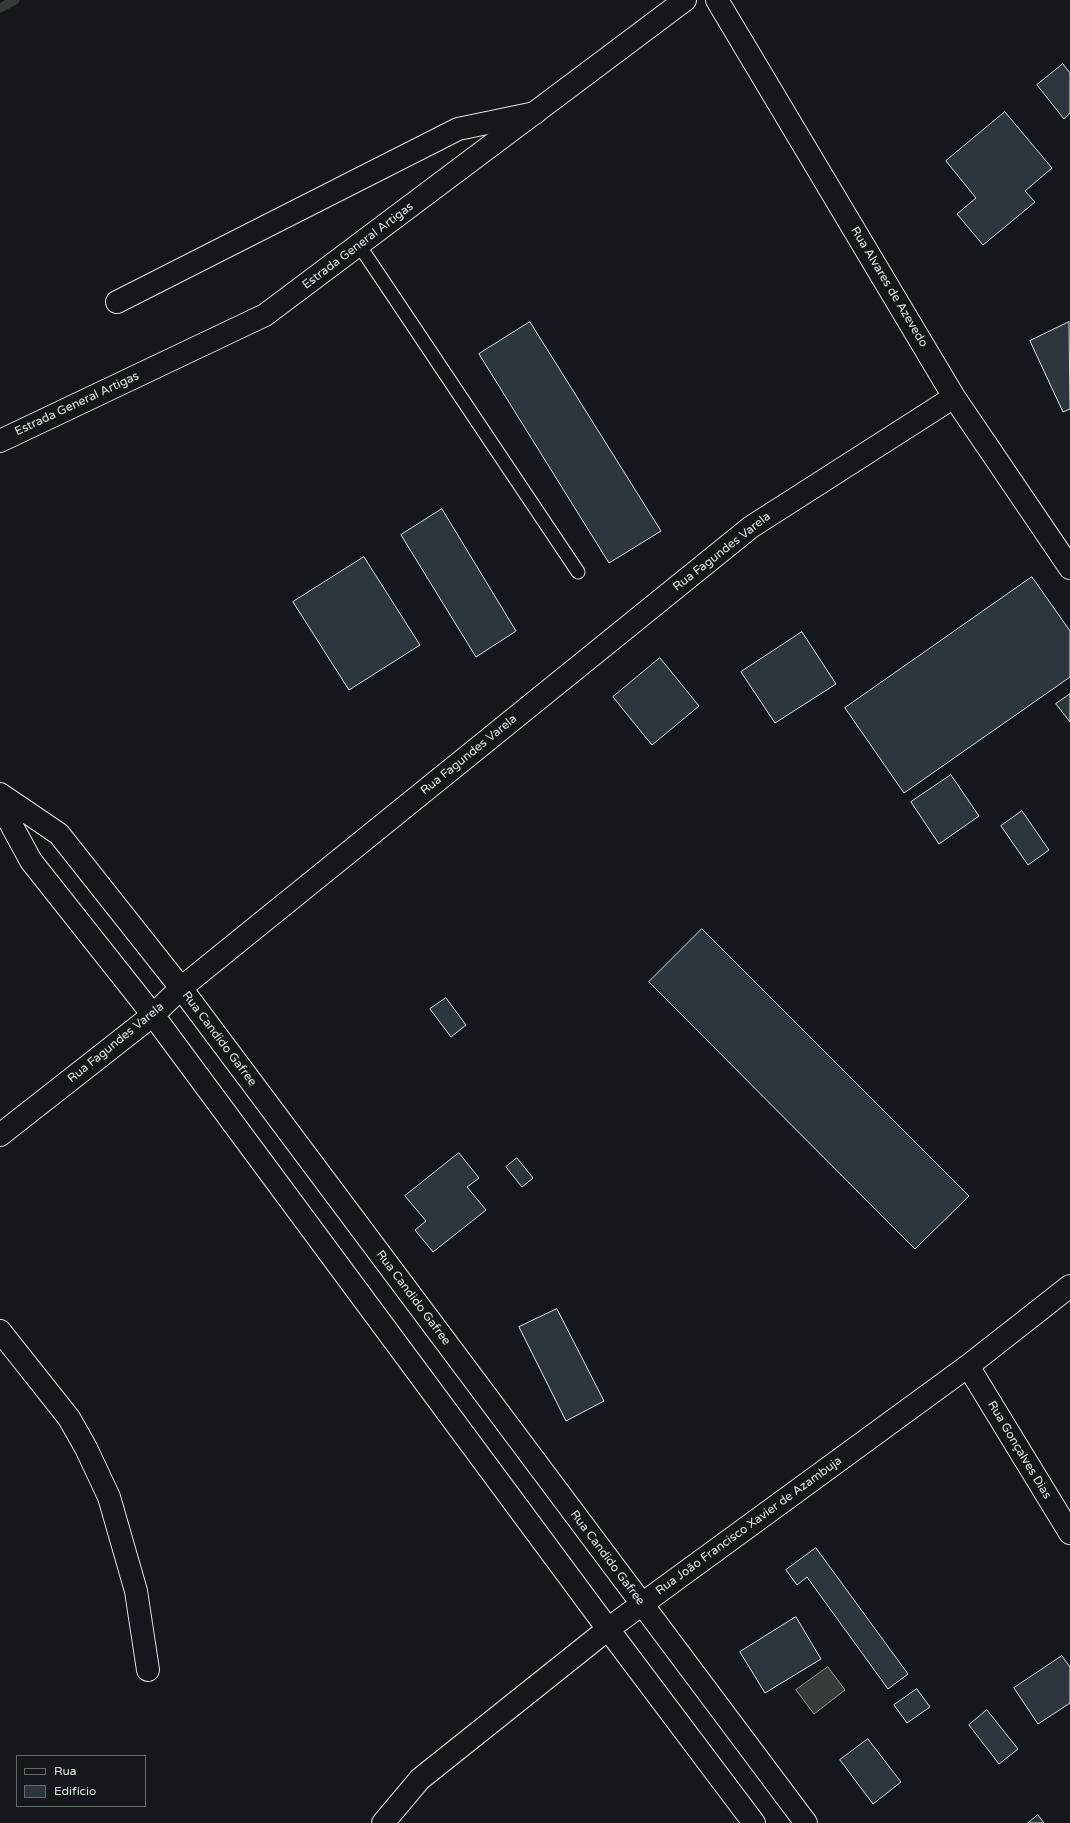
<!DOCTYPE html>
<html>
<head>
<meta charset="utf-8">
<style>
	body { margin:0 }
	#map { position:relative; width:1070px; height:1823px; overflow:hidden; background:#14181c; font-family:"Varela Round",sans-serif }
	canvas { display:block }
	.legend { position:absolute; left:16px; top:1755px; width:130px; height:52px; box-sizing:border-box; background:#14181c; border:1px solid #626a69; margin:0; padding:5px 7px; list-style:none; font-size:12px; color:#d8e6dc }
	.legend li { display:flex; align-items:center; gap:8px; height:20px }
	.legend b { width:20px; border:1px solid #626a69 }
</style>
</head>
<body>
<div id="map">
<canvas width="1070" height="1823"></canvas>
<ul class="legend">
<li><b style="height:5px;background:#14181c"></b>Rua</li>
<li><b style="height:11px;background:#2c363c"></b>Edifício</li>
</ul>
</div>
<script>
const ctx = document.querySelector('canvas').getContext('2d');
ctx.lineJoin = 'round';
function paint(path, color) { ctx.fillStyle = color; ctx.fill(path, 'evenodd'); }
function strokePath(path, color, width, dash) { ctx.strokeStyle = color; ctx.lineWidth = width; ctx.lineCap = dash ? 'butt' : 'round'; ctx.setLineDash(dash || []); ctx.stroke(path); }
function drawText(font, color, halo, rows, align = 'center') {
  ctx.font = font + ' "Varela Round",sans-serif'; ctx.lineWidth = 3; ctx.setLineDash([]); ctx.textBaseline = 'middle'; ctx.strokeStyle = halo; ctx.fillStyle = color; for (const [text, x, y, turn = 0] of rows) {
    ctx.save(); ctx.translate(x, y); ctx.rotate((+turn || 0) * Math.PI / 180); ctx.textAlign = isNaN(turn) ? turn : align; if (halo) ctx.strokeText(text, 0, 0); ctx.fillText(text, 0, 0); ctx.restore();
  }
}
const water = new Path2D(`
	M828 1667 845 1690 814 1714 796 1690Z`);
const stream = new Path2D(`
	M0 8 15 0`);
const building = new Path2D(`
	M1063 64 1070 73V113L1064 119 1037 85Z
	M1005 112 1052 168 1025 191 1035 202 983 245 957 214 976 198 946 161Z
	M530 322 661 531 609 563 479 354Z
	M1069 322 1070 409 1063 412 1030 341Z
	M442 509 516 631 476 657 401 535Z
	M364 557 420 645 349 690 293 602Z
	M1032 577 1070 631V677L904 793 845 708Z
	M802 632 836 684 775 723 741 672Z
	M660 658 699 706 652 745 613 697Z
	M1070 694V722L1056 704Z
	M951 775 979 816 939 844 911 802Z
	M1022 811 1049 850 1028 865 1001 826Z
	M702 929 969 1196 915 1249 649 982Z
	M446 998 466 1025 451 1037 430 1009Z
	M459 1153 479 1178 467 1187 486 1210 433 1252 415 1230 426 1221 405 1196Z
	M517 1158 533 1178 522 1187 506 1167Z
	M557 1309 604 1401 566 1421 519 1327Z
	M816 1548 908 1674 888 1689 807 1577 797 1585 786 1570Z
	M796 1617 821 1659 765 1693 740 1652Z
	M1062 1656 1070 1667V1703L1038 1724 1014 1688Z
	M917 1689 930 1707 907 1723 894 1705Z
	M987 1710 1018 1749 999 1764 969 1725Z
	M868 1739 901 1782 873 1804 840 1760Z
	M1038 1815 1044 1823H1028Z`);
const service = new Path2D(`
	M359 245 578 572`);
const minor = new Path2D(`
	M717 0 954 397 1070 568
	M117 302 458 129 535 113
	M0 794 59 834 181 988 806 1823
	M0 804 31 861 153 1015 608 1629 754 1823
	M0 1135 153 1015 181 988 751 527 954 397
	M0 1331 69 1418 86 1448 109 1497 136 1591 148 1670
	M968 1366 1070 1533
	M383 1823 420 1779 608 1629 968 1366 1070 1286`);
const primary = new Path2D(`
	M0 441 265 315 685 0`);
const streetNames = [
	["Estrada General Artigas",358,246,-37],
	["Rua Alvares de Azevedo",889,287,59],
	["Estrada General Artigas",77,404,-25],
	["Rua Fagundes Varela",722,552,-38],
	["Rua Fagundes Varela",469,755,-39],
	["Rua Candido Gafree",219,1039,53],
	["Rua Fagundes Varela",116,1043,-39],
	["Rua Candido Gafree",413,1298,53],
	["Rua Gonçalves Dias",1019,1450,59],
	["Rua João Francisco Xavier de Azambuja",749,1526,-36],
	["Rua Candido Gafree",607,1558,53]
];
paint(water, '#363b3e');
strokePath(water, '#939e99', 1);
strokePath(stream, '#363b3e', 9);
paint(building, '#2c363c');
strokePath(building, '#d8e6dc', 1);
strokePath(service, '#d8e6dc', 15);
strokePath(minor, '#d8e6dc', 24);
strokePath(primary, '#d8e6dc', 24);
strokePath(service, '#14181c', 13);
strokePath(minor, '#14181c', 22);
strokePath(primary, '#14181c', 22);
drawText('12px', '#d8e6dc', '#14181c', streetNames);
</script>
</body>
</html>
